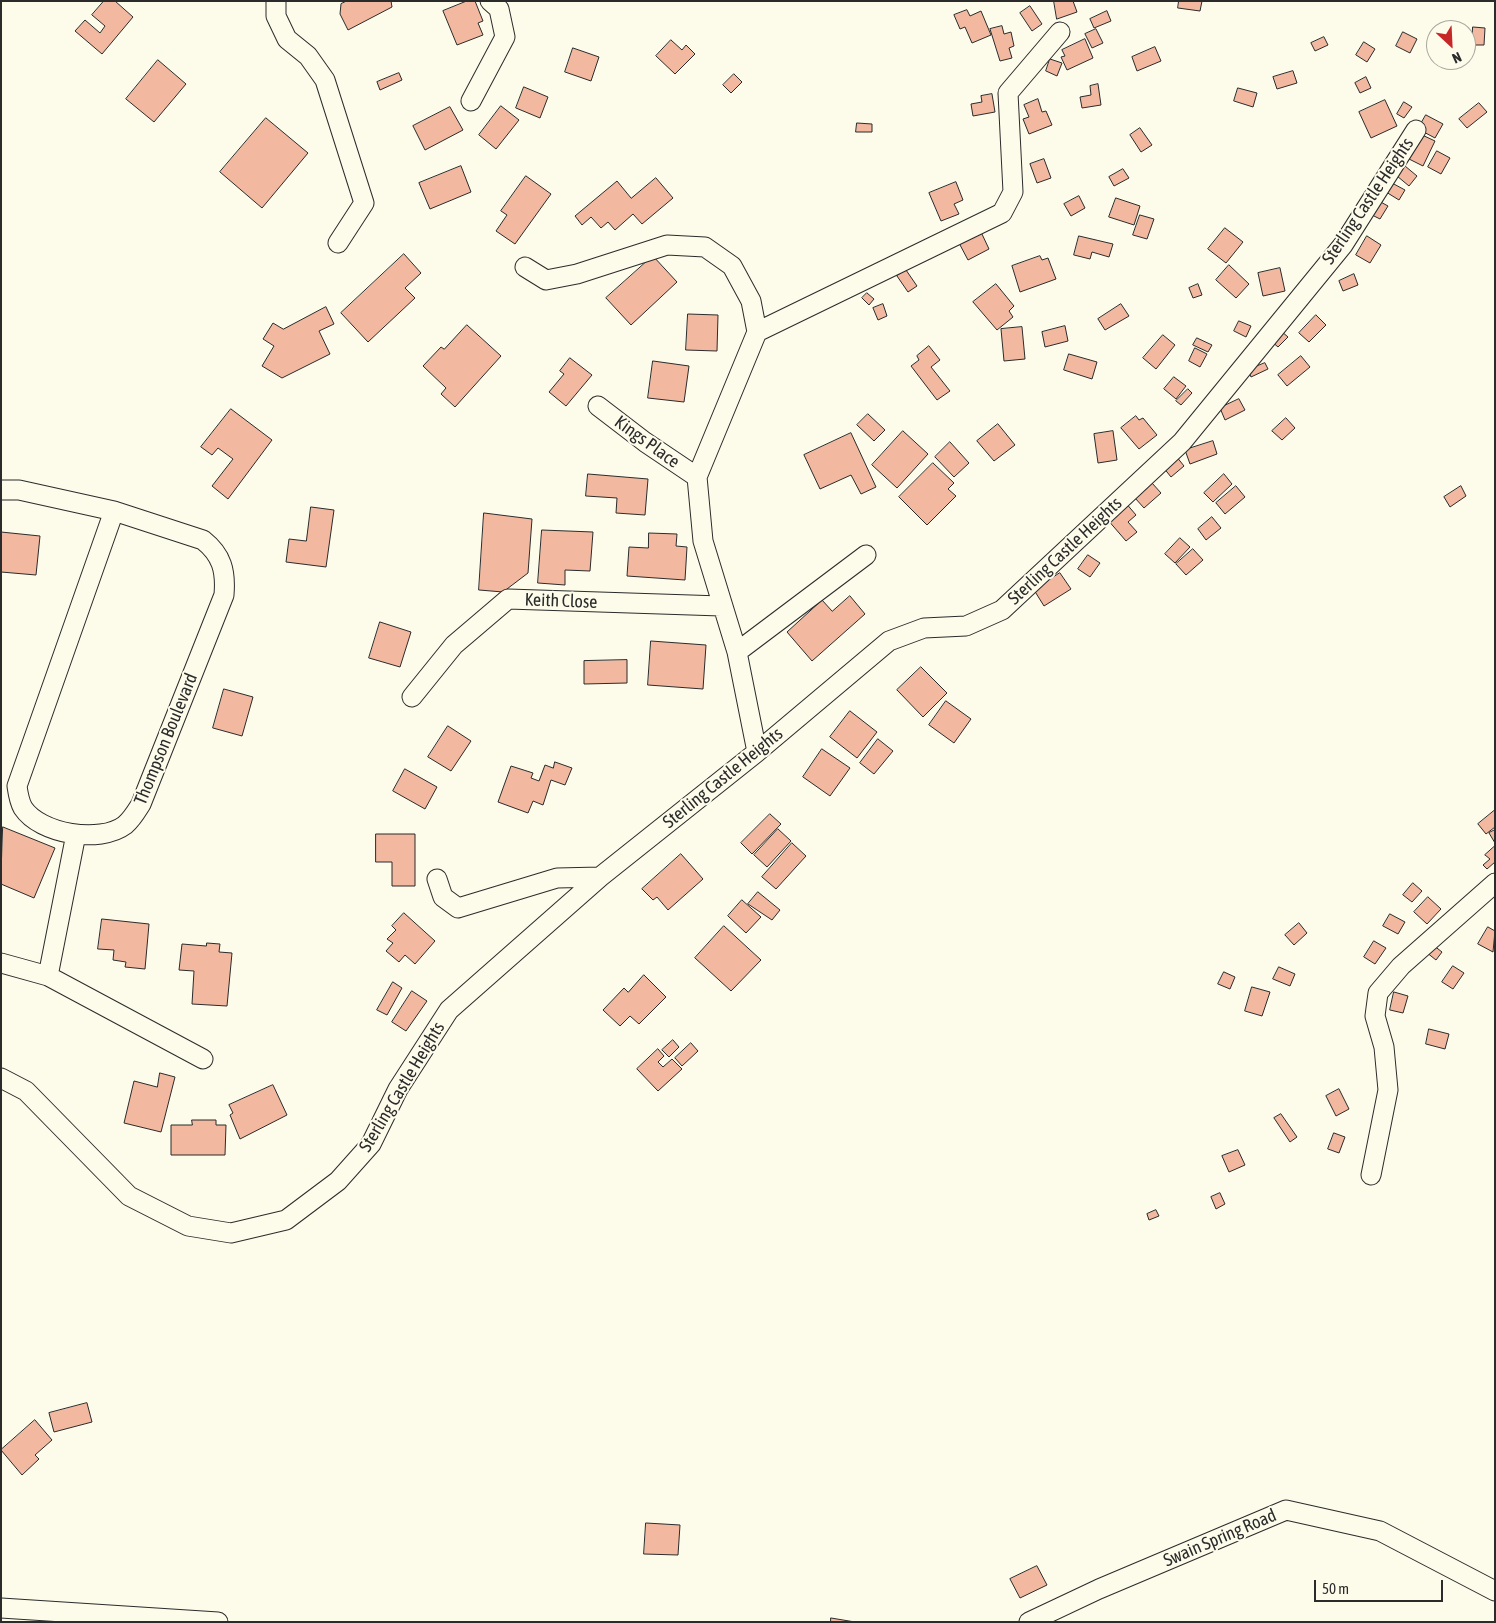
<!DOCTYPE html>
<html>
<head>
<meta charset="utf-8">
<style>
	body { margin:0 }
	#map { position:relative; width:1496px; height:1623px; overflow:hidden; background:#fdfbea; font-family:"Asap Condensed",sans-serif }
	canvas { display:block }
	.frame { position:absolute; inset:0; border:2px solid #2b2b2b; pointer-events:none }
	.north { position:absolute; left:1426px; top:20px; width:50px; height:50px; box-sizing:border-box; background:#fdfbea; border:1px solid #a9a89e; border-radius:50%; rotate:155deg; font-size:14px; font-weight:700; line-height:20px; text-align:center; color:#2b2b2b }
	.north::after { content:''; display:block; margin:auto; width:18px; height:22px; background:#c62828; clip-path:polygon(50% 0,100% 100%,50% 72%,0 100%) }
	.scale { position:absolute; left:1314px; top:1580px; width:129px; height:22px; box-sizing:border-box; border:2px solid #2b2b2b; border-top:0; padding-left:6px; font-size:15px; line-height:18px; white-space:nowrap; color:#2b2b2b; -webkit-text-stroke:4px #fdfbea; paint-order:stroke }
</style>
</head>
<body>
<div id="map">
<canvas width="1496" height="1623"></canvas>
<div class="frame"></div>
<div class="north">N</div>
<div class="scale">50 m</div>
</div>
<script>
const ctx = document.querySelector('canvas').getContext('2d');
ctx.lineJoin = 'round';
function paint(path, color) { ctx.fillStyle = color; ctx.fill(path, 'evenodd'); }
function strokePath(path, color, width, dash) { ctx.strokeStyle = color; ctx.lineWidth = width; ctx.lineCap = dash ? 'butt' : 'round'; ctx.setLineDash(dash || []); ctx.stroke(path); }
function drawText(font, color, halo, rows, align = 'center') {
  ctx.font = font + ' "Asap Condensed",sans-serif'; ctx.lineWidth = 4; ctx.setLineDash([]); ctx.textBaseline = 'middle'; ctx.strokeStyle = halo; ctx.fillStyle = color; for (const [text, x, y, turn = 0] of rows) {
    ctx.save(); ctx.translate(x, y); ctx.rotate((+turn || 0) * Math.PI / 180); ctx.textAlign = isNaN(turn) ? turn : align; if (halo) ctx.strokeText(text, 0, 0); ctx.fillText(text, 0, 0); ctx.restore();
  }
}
const building = new Path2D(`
	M104 1H115L133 17 102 54 75 31 85 20 100 33 105 26 92 15Z
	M347 1H391L392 7 348 30 340 14 341 4Z
	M467 1H475L483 21 478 23 483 35 457 45 443 11Z
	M1054 1H1073L1077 12 1057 19Z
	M1179 1H1202L1200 11 1178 8Z
	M1030 6 1042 24 1032 31 1020 13Z
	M967 10 970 16 981 11 991 35 972 43 965 27 960 29 954 15Z
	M1107 11 1111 21 1094 28 1090 19Z
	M1002 26 1004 34 1011 32 1014 46 1009 48 1012 58 1000 61 990 29Z
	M1473 27 1485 28 1484 45H1472Z
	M1096 29 1103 43 1092 48 1085 34Z
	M1403 32 1417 39 1410 53 1396 46Z
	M1324 37 1328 45 1315 51 1311 43Z
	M1085 39 1093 58 1067 70 1061 57 1065 56 1062 50Z
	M671 40 682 50 686 45 695 54 675 74 656 56Z
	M1364 42 1375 49 1367 62 1356 55Z
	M1155 47 1161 61 1137 71 1132 57Z
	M573 48 599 57 591 81 565 72Z
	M1050 59 1062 63 1057 76 1046 71Z
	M158 60 186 84 154 122 126 99Z
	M1293 71 1297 83 1277 89 1273 77Z
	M399 73 402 80 380 90 377 82Z
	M734 74 742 82 731 93 723 85Z
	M1366 77 1371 88 1360 93 1355 83Z
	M1098 84 1101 105 1082 108 1080 97 1091 95 1090 86Z
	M524 87 548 97 540 118 516 108Z
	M1238 88 1257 93 1253 107 1234 101Z
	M992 94 995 112 973 116 971 104 982 102 981 96Z
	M1038 99 1042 112 1046 111 1052 125 1029 134 1023 119 1029 117 1024 105Z
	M1385 100 1397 126 1371 138 1359 112Z
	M1404 102 1412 107 1404 118 1397 114Z
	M1479 103 1487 112 1467 128 1459 119Z
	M501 106 519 120 496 149 479 135Z
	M450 107 463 130 425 150 413 126Z
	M1426 115 1443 124 1435 138 1418 129Z
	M266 118 308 153 262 208 220 172Z
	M857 123 872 124V132H856Z
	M1140 128 1152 145 1141 152 1130 135Z
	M1420 134 1435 141 1423 166 1409 159Z
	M1437 151 1450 158 1441 174 1428 167Z
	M1044 159 1051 178 1037 183 1030 164Z
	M461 166 471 192 430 209 419 183Z
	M1405 166 1417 176 1409 186 1397 176Z
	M1123 169 1129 178 1114 186 1109 177Z
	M526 176 551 194 515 244 496 231 507 215 501 211Z
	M656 178 673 198 642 224 633 214 615 230 608 222 601 228 591 217 582 225 575 216 617 181 631 198Z
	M956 182 963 200 954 204 959 214 941 221 929 193Z
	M1392 183 1405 190 1399 200 1386 192Z
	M1079 196 1085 208 1071 216 1064 204Z
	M1116 198 1140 206 1134 225 1109 217Z
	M1377 200 1388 206 1380 219 1370 214Z
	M1140 215 1154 219 1147 239 1133 235Z
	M1225 228 1243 242 1226 263 1208 249Z
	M981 232 989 249 968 260 959 243Z
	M1079 236 1113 244 1109 257 1092 252 1090 259 1074 255Z
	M1367 236 1381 245 1370 263 1356 255Z
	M404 254 421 273 405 288 415 298 368 342 341 313Z
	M653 256 677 282 631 325 606 298Z
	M1040 256 1042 260 1048 258 1056 279 1020 292 1012 266Z
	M1229 265 1249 284 1236 298 1216 280Z
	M1280 268 1285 291 1263 296 1258 273Z
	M906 270 917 286 908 292 897 276Z
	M1354 274 1358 285 1343 291 1339 281Z
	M996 284 1014 306 1009 311 1013 317 997 330 973 302Z
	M1198 284 1202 295 1193 298 1189 288Z
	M867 293 874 299 869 305 862 298Z
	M883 304 887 316 878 320 873 308Z
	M1121 304 1129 316 1105 330 1098 319Z
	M326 307 334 324 319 331 330 354 282 378 262 366 274 346 263 339 273 323 283 329Z
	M688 314 718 315 717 351 686 350Z
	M1316 315 1326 325 1309 342 1299 333Z
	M1239 321 1251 326 1246 337 1234 331Z
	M467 325 501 356 455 407 441 394 446 388 423 366 441 347 444 349Z
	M1065 326 1068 341 1045 347 1042 332Z
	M1022 327 1025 359 1004 361 1001 329Z
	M1281 331 1288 337 1278 347 1271 341Z
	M1163 335 1175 345 1156 369 1143 358Z
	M1197 338 1212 345 1208 352 1193 345Z
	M929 346 940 360 931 367 950 391 937 400 911 366 919 360 917 356Z
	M1195 348 1207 354 1200 367 1189 361Z
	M1069 354 1097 362 1092 379 1064 370Z
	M1301 356 1310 367 1287 386 1278 375Z
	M570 358 592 375 566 406 549 392 564 374 560 371Z
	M653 361 689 366 684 402 648 398Z
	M1265 363 1268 369 1251 377 1248 370Z
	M1174 377 1186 386 1176 399 1164 389Z
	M1188 389 1192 393 1181 405 1176 401Z
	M1239 399 1245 410 1225 420 1220 408Z
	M231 409 272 440 228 499 212 486 233 459 218 448 212 455 201 447Z
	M868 414 885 430 874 441 857 425Z
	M1136 416 1139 420 1143 418 1157 435 1139 449 1121 428Z
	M1286 418 1295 428 1282 440 1272 431Z
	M998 424 1015 445 994 461 977 441Z
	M903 431 928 454 897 488 872 465Z
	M1113 431 1117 460 1098 463 1094 434Z
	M851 433 876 487 861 494 851 475 820 489 804 455Z
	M1213 441 1217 454 1190 464 1185 450Z
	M950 442 969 463 954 477 935 457Z
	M1176 456 1184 466 1171 477 1163 467Z
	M933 463 954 483 948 489 956 496 927 525 899 497Z
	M588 474 648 479 645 515 616 513 617 498 586 496Z
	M1224 474 1232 484 1213 502 1204 493Z
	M1152 483 1161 493 1144 508 1135 498Z
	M1236 486 1245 497 1225 514 1216 503Z
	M1461 486 1466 496 1450 507 1444 497Z
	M1125 502 1136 515 1128 522 1137 532 1126 541 1107 519Z
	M311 507 334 510 326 567 286 562 289 539 306 541Z
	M484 513 532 519 528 573 503 592 479 590Z
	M1212 517 1221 528 1206 540 1198 529Z
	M542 530 593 532 590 571 565 570V585L538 583Z
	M1 532 40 536 36 575 1 572Z
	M649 533 677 534 676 546 687 547 685 580 627 576 629 547 648 548Z
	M1180 538 1190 547 1175 563 1165 554Z
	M1193 549 1203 560 1186 575 1176 564Z
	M1088 555 1100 563 1090 577 1078 569Z
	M1060 573 1071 589 1044 606 1034 590Z
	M850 596 865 614 812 661 787 632 822 600 832 611Z
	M380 622 411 632 400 667 369 658Z
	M651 641 706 645 703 689 648 685Z
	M627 660V683L584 684V661Z
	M921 667 947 693 923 717 897 690Z
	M224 689 253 697 242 736 213 728Z
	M946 701 971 719 954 743 929 725Z
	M850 711 877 732 857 758 830 737Z
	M448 726 471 741 451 771 428 757Z
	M878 739 893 751 874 774 860 763Z
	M822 749 850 768 830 796 803 777Z
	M555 762 572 768 565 785 551 780 543 805 533 801 528 813 498 802 511 766 533 773 531 778 539 781 545 765 553 768Z
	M405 769 437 787 425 809 393 791Z
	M1495 810V827L1486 834 1478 824Z
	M770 814 781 824 752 854 741 843Z
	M3 827 55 848 34 898 1 884Z
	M778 829 791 841 767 867 754 855Z
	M1495 830V843L1489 833Z
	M376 834H415V886H392V862H376Z
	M792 843 806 856 776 889 762 877Z
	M1495 846V862L1487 869 1483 865 1490 859 1485 855Z
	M681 854 703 879 668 910 657 897 653 900 642 889Z
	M1413 883 1422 891 1412 902 1403 895Z
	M758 892 780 910 772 920 748 904Z
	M1428 897 1441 909 1427 924 1414 912Z
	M742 900 761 917 746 933 728 916Z
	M404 913 435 941 415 964 405 955 399 962 386 951 393 943 387 939 396 930 392 926Z
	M1390 914 1405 922 1398 934 1383 926Z
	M102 919 149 924 145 969 125 967 126 962 113 960 114 950 98 949Z
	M1299 923 1307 933 1294 945 1285 935Z
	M724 926 761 960 731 991 695 958Z
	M1488 927 1495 931 1493 952 1478 944Z
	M1374 941 1386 948 1375 964 1364 957Z
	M207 943 220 944 219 952 232 953 227 1006 192 1004 194 971 179 970 182 944 206 946Z
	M1433 945 1442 952 1436 960 1426 952Z
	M1453 966 1464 973 1453 989 1442 982Z
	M1279 967 1295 974 1290 986 1273 979Z
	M1224 972 1235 977 1230 989 1218 984Z
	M644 975 666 997 639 1024 630 1016 620 1026 603 1010 624 988 628 992Z
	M393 982 402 988 387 1015 377 1010Z
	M1252 987 1270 992 1262 1016 1245 1011Z
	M412 991 427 1001 406 1031 392 1022Z
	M1394 992 1408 996 1403 1013 1390 1010Z
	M1429 1029 1449 1034 1445 1049 1426 1044Z
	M673 1040 679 1047 669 1057 662 1050Z
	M691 1043 698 1051 682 1066 675 1058Z
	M658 1049 664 1056 658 1062 663 1067 672 1059 682 1069 658 1091 637 1069Z
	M160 1073 175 1077 161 1132 124 1123 134 1081 157 1087Z
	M273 1085 287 1115 240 1139 230 1115 233 1113 229 1105Z
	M1339 1089 1349 1109 1336 1116 1326 1096Z
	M1281 1114 1297 1137 1290 1142 1274 1118Z
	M192 1120H216V1125H226L225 1155H171V1125H192Z
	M1334 1133 1345 1137 1339 1153 1328 1149Z
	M1238 1150 1245 1165 1229 1172 1222 1156Z
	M1220 1193 1225 1204 1216 1209 1211 1197Z
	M1156 1210 1159 1216 1149 1220 1147 1214Z
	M87 1403 92 1422 54 1432 49 1413Z
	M35 1420 52 1440 35 1455 39 1459 22 1475 1 1450Z
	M646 1523 680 1525 678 1555 644 1554Z
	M1037 1566 1047 1585 1020 1598 1010 1579Z
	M831 1618 855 1622H831Z`);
const minor = new Path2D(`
	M276 1V16L287 39 308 56 325 80 364 203 338 243
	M471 101 505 37 499 9 490 1
	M525 267 546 280 577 274 667 245 705 247 732 266 751 301 757 332
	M598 406 645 442 697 477
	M1 490H19L114 511 203 540C222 555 226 571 224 595L141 804C136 812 132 819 125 825 100 844 40 834 23 808 19 801 18 793 17 786L114 511
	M737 652 866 555
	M412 697 454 645 508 599 721 606
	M757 752 737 652 703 541 697 477 757 332 1002 213 1013 192 1008 93 1060 32
	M437 879 443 897 458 908 557 878 600 877
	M1 963 48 976 203 1059
	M48 976 76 834
	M1 1078 26 1091 129 1196 188 1226 231 1233 286 1220 338 1181 371 1144 398 1089 449 1010 600 877 757 752 889 641 924 628 966 626 1002 610 1182 442 1343 245 1416 130
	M1371 1175 1388 1090 1384 1047 1375 1016 1378 993 1401 966 1495 883
	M1 1608 218 1622
	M1029 1622 1099 1589 1286 1510 1380 1531 1495 1591`);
const streetNames = [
	["Sterling Castle Heights",1368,201,-56],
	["Kings Place",647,442,36],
	["Sterling Castle Heights",1065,551,-43],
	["Keith Close",561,601,2],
	["Thompson Boulevard",166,739,-68],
	["Sterling Castle Heights",723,778,-39],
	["Sterling Castle Heights",402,1087,-59],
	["Swain Spring Road",1220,1538,-23]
];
paint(building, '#f2b8a0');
strokePath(building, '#2b2b2b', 1);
strokePath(minor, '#2b2b2b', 21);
strokePath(minor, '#fdfbea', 19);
drawText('18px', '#2b2b2b', '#fdfbea', streetNames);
</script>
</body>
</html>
